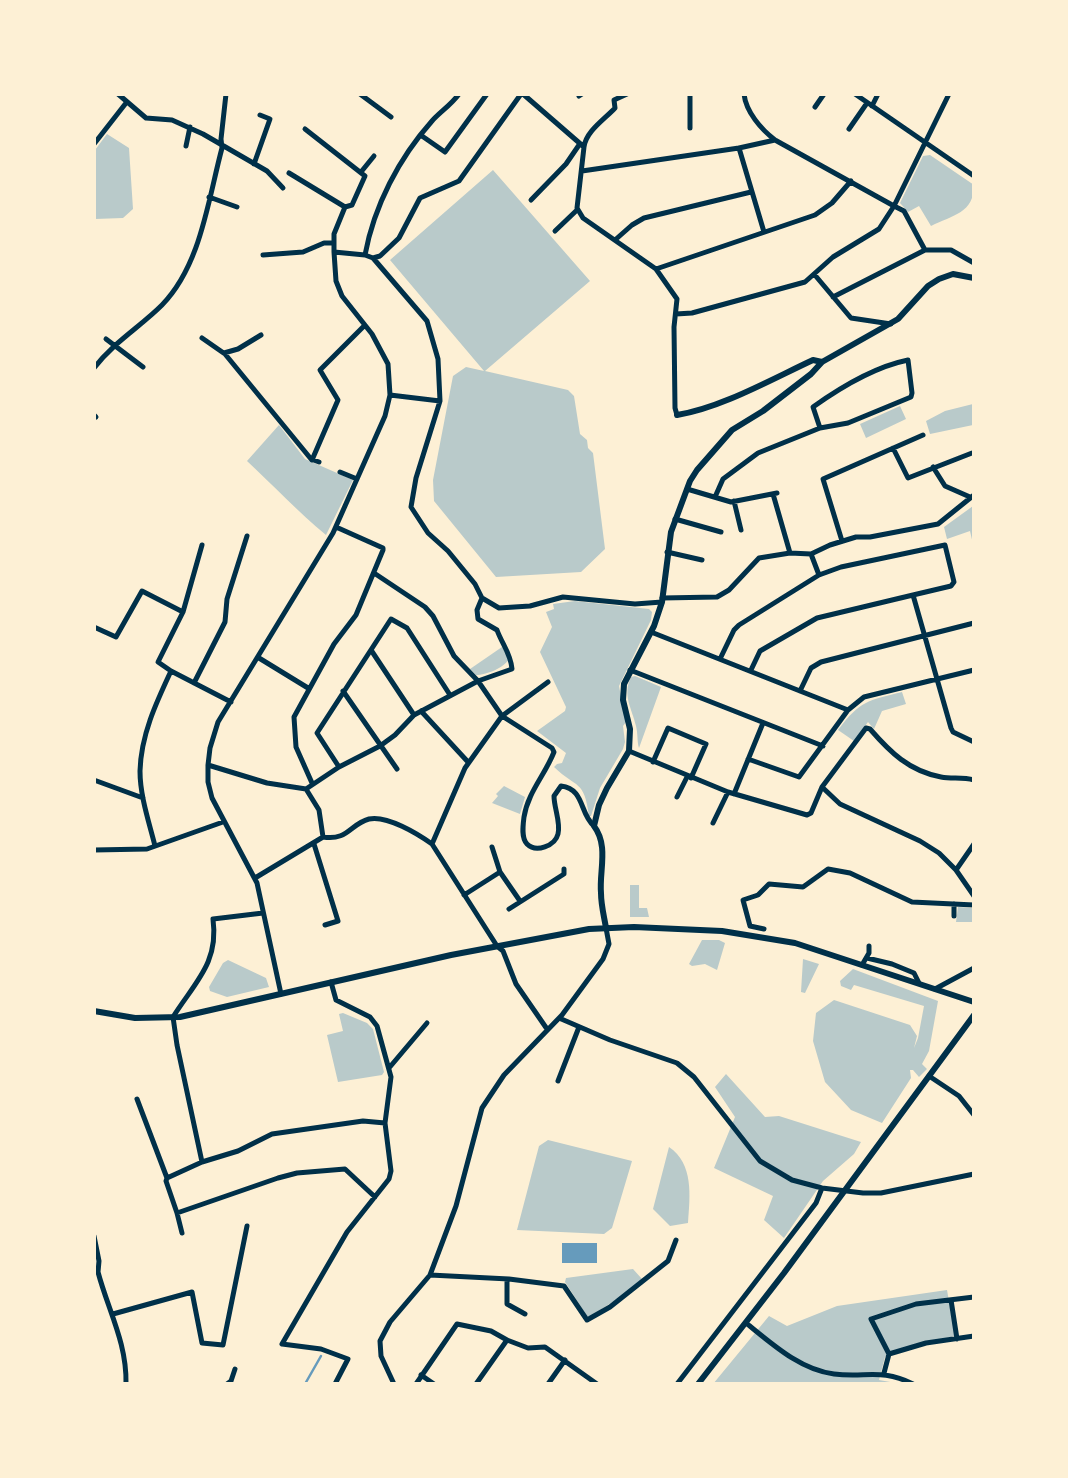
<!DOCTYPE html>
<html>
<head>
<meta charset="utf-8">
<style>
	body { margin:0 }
	#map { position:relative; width:1068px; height:1478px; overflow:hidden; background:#fdf0d5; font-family:"Open Sans",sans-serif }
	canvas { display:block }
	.frame { position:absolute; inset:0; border:96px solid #fdf0d5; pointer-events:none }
</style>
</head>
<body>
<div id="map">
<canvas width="1068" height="1478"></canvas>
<div class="frame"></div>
</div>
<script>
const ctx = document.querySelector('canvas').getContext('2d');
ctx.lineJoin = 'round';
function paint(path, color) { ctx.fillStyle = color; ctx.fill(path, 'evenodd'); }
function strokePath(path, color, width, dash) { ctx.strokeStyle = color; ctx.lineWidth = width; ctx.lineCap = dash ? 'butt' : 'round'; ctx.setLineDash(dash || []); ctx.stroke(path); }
const green = new Path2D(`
	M107 134 129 148 133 209 123 218 95 219V150Z
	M930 155 974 185C974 213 953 215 931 226L919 206 908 212 900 203 923 156Z
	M493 170 590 281 485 371 568 390 574 396 580 434 587 440 588 448 593 453 605 549 581 572 496 577 434 501 433 480 453 376 466 367 484 371 390 260Z
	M973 404V425L930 434 926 421 945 411Z
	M900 406 906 419 866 438 860 424Z
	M279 425 305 459 353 480 326 535C298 512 274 486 247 461Z
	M973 506V544L970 531 947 539 944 527Z
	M575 601 649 609 652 612 651 620 619 686 626 722 623 726 625 742 623 749 600 788 591 816H589C584 779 577 789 554 767L557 764 562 763 566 753 537 731 565 711 566 707 540 652 552 627 546 612 554 609 553 604Z
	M502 647 509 659C504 668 486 675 476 675L470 669Z
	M635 676 661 687 639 748C637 742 638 734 636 726 632 708 622 696 631 677Z
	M902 692 906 704 882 711 874 729 868 722 854 741 838 730C861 700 867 701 902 692Z
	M504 786 525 797 520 814 492 803 498 796 496 794Z
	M630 885H639V908H647L649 917H630Z
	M958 907 973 908V922H956Z
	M702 940H719L725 943 717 970 705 964 692 966 689 964Z
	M803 959 819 964 805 993 801 992Z
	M228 960 266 978 269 987 227 997 210 991 209 987 223 963Z
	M853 969 938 1001 929 1051 922 1064 927 1069 919 1077 913 1070H910L911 1078 882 1123 851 1110 825 1082 813 1041 816 1013 834 1000 910 1025 917 1036 914 1048 918 1038 924 1006 854 985 851 990 841 986 840 981Z
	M343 1013 367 1023 373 1029 384 1072 382 1075 338 1082 327 1035 343 1031 339 1014Z
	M726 1074 765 1117 779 1116 861 1142 854 1154 823 1181 784 1238 764 1220 773 1196 714 1168 735 1117 715 1087Z
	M548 1140 632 1161 612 1228 604 1234 517 1230 539 1146Z
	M669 1147C694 1164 690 1196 688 1223L670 1226 653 1209Z
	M633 1269 642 1279 620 1297 591 1316H587L565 1282 566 1278Z
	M947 1290 955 1336 893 1351 885 1357 879 1380 896 1383 713 1384 769 1316 787 1326 837 1306Z`);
const water = new Path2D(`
	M562 1243H597V1263H562Z`);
const stream = new Path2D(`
	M305 1384 321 1356`);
const minor = new Path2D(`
	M118 94 146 118 172 120 203 134 267 171 283 188
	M360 94 391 117
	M523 94 584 147 577 208 583 218 656 269 677 299 674 327 675 408 677 415
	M744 94C746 112 761 129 775 140L894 206 949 94
	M855 94 974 176
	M579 96 582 94
	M872 106 878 94
	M815 107 824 94
	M690 128V94
	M305 129 365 176 352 205 345 207 334 234V243
	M849 129 867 103
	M422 136 445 152 487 94
	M94 144 126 103
	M186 146 190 127
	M584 147C586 131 605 119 615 108L614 100 627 94
	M739 148 764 232
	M254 164 270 119 260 115
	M582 171 739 148 775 140
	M361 172 374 156
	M289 173 345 207
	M209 197 237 207
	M531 200 566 164 579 145
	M555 231 577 210
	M615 240 632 225 644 218 751 192
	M263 255 303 252 324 243H334V252L365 255 373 258 427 321 438 359 440 401 416 478 411 507 428 533 448 551 475 584 482 598 499 608 530 606 563 597 635 604 662 602
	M365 255C374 206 399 158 432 121 440 112 451 105 459 94
	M373 258 380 256 399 238 420 198 459 181 521 94
	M656 269 815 215 832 203 851 181
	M814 274 851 318 891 324
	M833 297 925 250H951L974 263
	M676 314 692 313 805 282 833 257 879 229 894 206 904 211 925 250
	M202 338 225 354 311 459 319 462
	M106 339 143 367
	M224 353 238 349 261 335
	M94 368C114 342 140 327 162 305 201 265 208 200 222 148L221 139 226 94
	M390 395 440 401
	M94 415 96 417
	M893 448 908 478 972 453
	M312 460 338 400 320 370 364 326
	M933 467 945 486 970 497
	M340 472 357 479
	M687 489 731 502 777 493
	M773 494 790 553
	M715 497 723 479 758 453 820 428 848 423 911 397 912 393 908 360C874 367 841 387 813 407L820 428
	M734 501 741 530
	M675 519 721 532
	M842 541 823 479 923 435
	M667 552 702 560
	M811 554 819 575
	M374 573 425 607 433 616 454 656 478 681 512 669C511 654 502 644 497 630L478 619 477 610 482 598
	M662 598 717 597 729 590 759 558 790 553 811 554 830 545 856 537H870L938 524 974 495
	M183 612 202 545
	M94 627 116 637 142 591 183 612 158 662 171 671
	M651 632 848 710
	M371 650 414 715
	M259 658 308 688
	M720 659 734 630 739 625 819 575 841 567 945 545 954 582 951 586 913 595 951 728 953 732 974 742
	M630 670 823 746
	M751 670 760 651 817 618 913 595
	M548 682 502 716 552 748 554 752C545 775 528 792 524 817 523 825 521 838 527 844 536 853 555 846 558 834 561 823 554 808 554 796L561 786C585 789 579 813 594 826
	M194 683 225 622 227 599 247 536
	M343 691 397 769
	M800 691 811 668 821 662 974 623
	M421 711 468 762
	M629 751 728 792 807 815 811 813 822 787 866 728 870 729C890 752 909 771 941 777 952 779 962 777 974 780
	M748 759 799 777 848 710 864 697 974 670
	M653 762 668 728 706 744 691 778
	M208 765 267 783 306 789 339 767 380 746 395 735 414 715 478 681 502 716 465 768 432 844 497 946 503 951 516 984 547 1029
	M339 767 317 733 391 619 407 628 450 695
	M94 780 143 798
	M312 783 296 747 294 717 334 644 356 615 383 550V548L336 527
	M822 787 840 804 920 841 939 853 956 870 974 896
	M734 794 763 723
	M677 797 687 777
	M713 823 728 792
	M323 837C348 841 350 824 369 819 387 815 418 834 432 844
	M314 844 338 921 325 925
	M155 846C149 822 140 796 140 771 141 735 156 703 171 671L231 702
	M492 847 500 872 520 901
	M94 850 147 849 223 822
	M956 870 974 844
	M255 878 323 837 319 810 306 789
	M464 895 500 872
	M509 909 564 874V869
	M954 916V904
	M764 929 750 926 743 900 758 895 769 884 803 887 828 869 850 873 912 902 974 905
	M867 958 892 964 914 973 919 983
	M862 965 869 953V946
	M331 982 336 1000 370 1017 377 1026 391 1077 385 1123 391 1171 389 1179 347 1232 282 1344 321 1349 348 1359 335 1384
	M935 989 974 968
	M281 994 257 883 212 798 208 782V765L210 748 218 722 333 533 385 416 390 395 388 364 372 334 342 296 336 281 334 252
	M559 1018 610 1040 677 1063 694 1077 760 1161 792 1180 822 1188 863 1193H881L974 1174
	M389 1068 427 1023
	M929 1076 959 1096 974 1115
	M558 1081 579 1027
	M137 1099 167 1178
	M202 1162 177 1045 173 1017C195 982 219 963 213 919L263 913
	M375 1197 345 1169 297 1173 278 1178 177 1213 166 1181 167 1178 202 1162 238 1151 272 1134 363 1121 385 1123
	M177 1213 182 1233
	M94 1236 99 1261 98 1272
	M94 1272H98C108 1310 127 1343 126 1384
	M430 1275 509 1279 564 1286 587 1320 610 1307 668 1261 676 1240
	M507 1279V1304L525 1314
	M951 1300 957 1339
	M113 1314 192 1292 202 1343 223 1345 247 1226
	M746 1323C771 1343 800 1370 834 1374 866 1378 881 1368 913 1384
	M889 1354 871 1319 916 1304 974 1297
	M884 1373 889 1354 926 1343 974 1336
	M421 1375 434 1384
	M227 1384 231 1381 235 1369
	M394 1384 381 1356 380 1341 390 1322 430 1275 456 1206 482 1108 504 1075 562 1015 603 959 609 944 606 928
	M416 1384 457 1324 491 1331 507 1340
	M476 1384 507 1340 528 1348 545 1347 597 1384
	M548 1384 565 1360
	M677 1384 816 1203 822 1188`);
const tertiary = new Path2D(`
	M677 415C721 408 772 379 813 360L822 362
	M606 928C604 916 601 905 601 893 599 871 609 846 594 826L599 805 607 788 629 751 630 729 623 700 624 684 654 626 662 602 671 532 690 481 697 470 732 430 763 411 811 374 822 362 898 319 928 286 939 279 953 274 974 278
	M94 1011 135 1018 180 1017 451 955 589 929 634 927 722 931 795 943 974 1002
	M698 1384 784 1273 974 1015`);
paint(green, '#b9caca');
paint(water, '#669bbc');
strokePath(stream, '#669bbc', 2.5);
strokePath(minor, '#003049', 5);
strokePath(tertiary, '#003049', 6);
</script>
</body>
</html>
